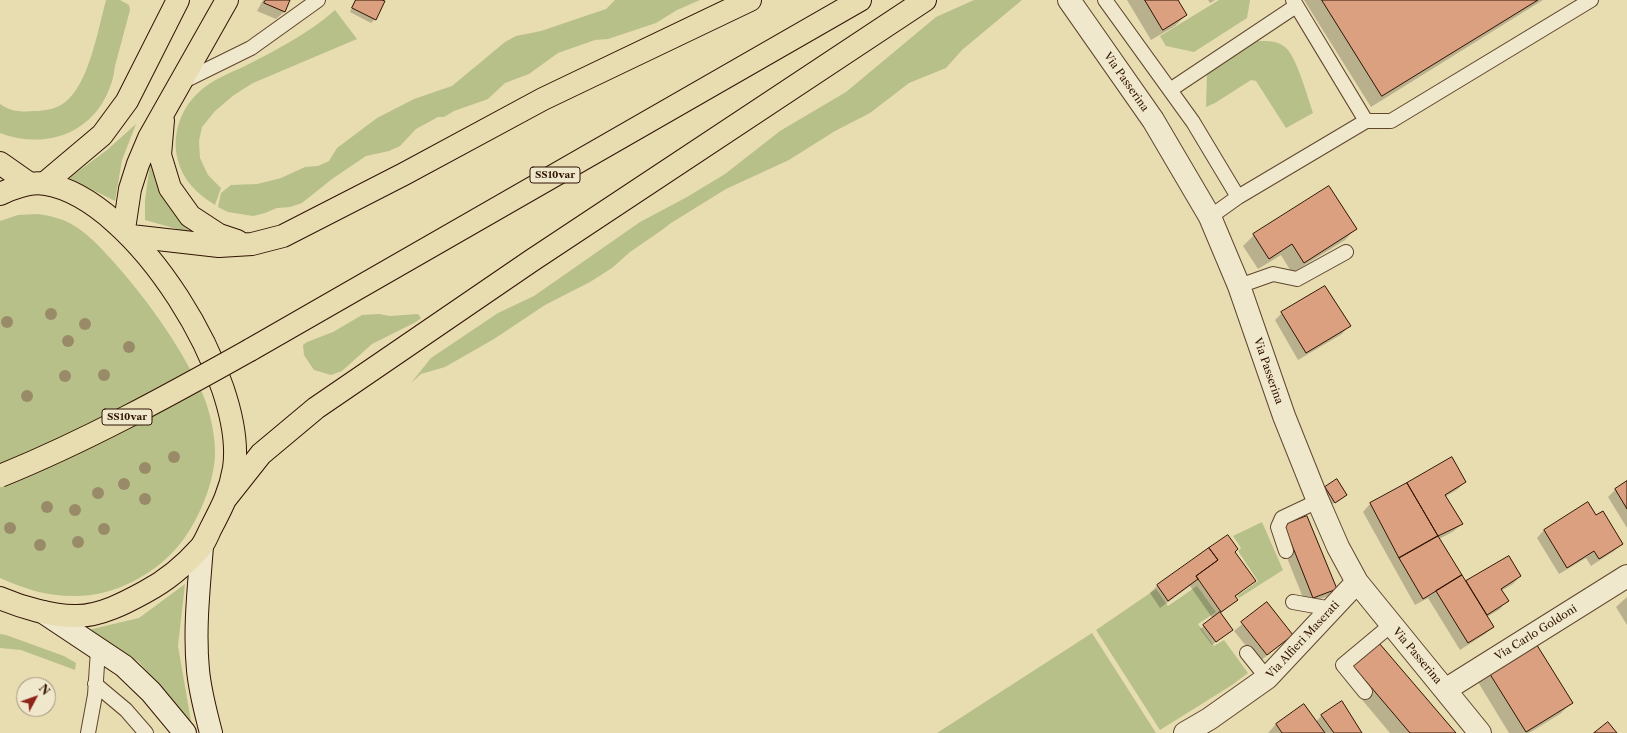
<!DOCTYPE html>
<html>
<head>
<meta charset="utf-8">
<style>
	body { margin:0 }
	#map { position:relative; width:1627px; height:733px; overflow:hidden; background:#e8dcb1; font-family:"Libre Caslon Text",serif }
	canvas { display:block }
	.north { position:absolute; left:16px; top:677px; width:40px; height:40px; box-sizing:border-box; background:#f0e8cc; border:1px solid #a4937c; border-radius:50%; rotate:49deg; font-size:11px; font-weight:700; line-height:16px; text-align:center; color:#311403 }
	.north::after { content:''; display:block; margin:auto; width:14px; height:18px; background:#8f2418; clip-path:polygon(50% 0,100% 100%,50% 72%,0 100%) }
</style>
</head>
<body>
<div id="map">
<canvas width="1627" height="733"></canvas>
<div class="north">N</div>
</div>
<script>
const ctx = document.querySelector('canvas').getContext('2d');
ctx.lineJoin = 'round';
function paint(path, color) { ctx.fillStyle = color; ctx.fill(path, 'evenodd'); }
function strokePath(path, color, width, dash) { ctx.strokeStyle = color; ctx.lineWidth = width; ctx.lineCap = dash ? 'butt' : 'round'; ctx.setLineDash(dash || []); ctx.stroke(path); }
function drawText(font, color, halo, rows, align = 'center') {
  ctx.font = font + ' "Libre Caslon Text",serif'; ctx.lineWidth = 3; ctx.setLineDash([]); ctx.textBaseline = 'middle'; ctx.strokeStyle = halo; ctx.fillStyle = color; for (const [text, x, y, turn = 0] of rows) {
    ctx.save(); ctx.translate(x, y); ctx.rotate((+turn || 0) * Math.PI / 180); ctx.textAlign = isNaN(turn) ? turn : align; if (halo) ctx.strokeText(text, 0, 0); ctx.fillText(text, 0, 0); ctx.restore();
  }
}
const green = new Path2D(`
	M106 0H120L129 5 130 10C125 29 120 47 115 66 114 73 113 80 110 87 93 134 45 150 0 133V104C11 112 22 112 35 111 44 111 56 109 64 103 89 85 98 29 106 0Z
	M615 0H700L677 10 656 23 608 39 595 40 558 53 529 74 505 83 488 99 454 111 444 117H438L416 129 400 146 389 151 366 156 332 179 302 203 290 207 277 208 265 213 253 216 228 212 218 207 221 193 231 185 257 184 281 178 305 167 318 166 329 161 337 148 377 118 414 99 452 86 505 42 516 36 541 31 606 9Z
	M974 0H1022L962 50 946 68 909 83 870 113 835 131 789 160 726 189 671 223 662 230 630 252 612 268 590 282 545 305 494 339 445 367 421 374 411 383 431 358 498 313 534 296 640 222 687 197 725 174 780 131 846 92 936 17Z
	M1219 0H1250L1247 18 1194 52 1166 46 1160 36Z
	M335 10 357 39 253 83 234 95 215 111 202 127 199 141 200 158 208 175 221 188 215 205C193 191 180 177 176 151 174 128 183 106 200 91 212 80 230 73 245 66 276 50 308 34 335 10Z
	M1257 41C1267 41 1276 40 1285 47 1296 55 1308 98 1313 113L1286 128 1256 81 1251 80 1215 103 1206 107 1207 73Z
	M136 124 122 160 115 201 69 178 107 150Z
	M150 164 161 195 191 233 145 220V200Z
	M38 214C51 216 61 218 73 225 87 233 100 247 111 259 146 298 177 341 200 388 209 406 216 436 215 456 213 489 194 532 170 555 146 579 108 597 74 596 45 596 26 589 0 578V221L18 215Z
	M379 314 390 316 418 314 421 318 416 322 372 344 342 371 331 375 314 370 304 355 303 345 307 342 333 332 362 315Z
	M1262 522 1283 570 1239 598 1237 596 1258 581 1238 551 1241 548 1233 536Z
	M185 584 178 646 192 727 139 662 88 630 139 618Z
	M1197 586 1216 612 1198 624 1214 646 1224 640 1248 673 1232 685 1160 730 1096 630 1156 589 1168 606Z
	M1092 633 1156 733H937Z
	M0 634 6 635 64 656 76 663 75 670 21 650 0 648Z`);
const shadow = new Path2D(`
	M263 0H289L284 12 276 19 257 11Z
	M355 0H380L375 19 371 23 350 12Z
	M1127 0H1177L1186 15 1175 26 1151 40Z
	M1208 0H1215L1210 3Z
	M1304 0H1543L1371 107Z
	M1356 228 1345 240 1292 273 1281 255 1258 269 1243 246 1254 235Z
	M1282 313 1349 326 1342 334 1298 360 1275 320Z
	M1451 459 1465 482 1458 489 1445 497 1462 523 1454 531 1439 539 1466 583 1508 557 1520 576 1513 584 1501 591 1507 601 1500 609 1487 617 1493 627 1485 634 1460 650 1428 598 1415 605 1363 512 1370 504Z
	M1337 481 1346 495 1331 505 1322 491Z
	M1627 483V528L1608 497 1616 489Z
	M1588 504 1596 516 1622 544 1614 551 1591 566 1586 558 1559 574 1537 538 1544 530Z
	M1285 526 1336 588 1328 596 1306 605 1277 533Z
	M1228 536 1234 552 1254 581 1235 597 1237 600 1220 614 1228 633 1212 645 1200 629 1213 619 1190 586 1160 608 1150 593 1157 586Z
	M1627 597V625L1616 607Z
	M1267 603 1292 635 1259 662 1234 631Z
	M1354 666 1454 733H1390L1343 677Z
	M1489 671 1571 703 1560 714 1529 733H1509L1478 682Z
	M1304 705 1316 722 1322 715 1361 733H1268L1276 724Z`);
const building = new Path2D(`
	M266 0H290L285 12 264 3Z
	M356 0H382L385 1 376 20 352 8Z
	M1145 0H1178L1187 15 1163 30Z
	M1322 0H1538L1382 96Z
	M1329 186 1357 229 1304 263 1292 244 1269 259 1253 234Z
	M1325 286 1351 326 1306 353 1281 312Z
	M1452 457 1466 482 1445 495 1463 524 1438 536 1407 483Z
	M1337 479 1347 495 1335 503 1325 487Z
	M1627 481V509L1615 489Z
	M1407 483 1438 536 1399 558 1370 503Z
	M1588 502 1596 515 1603 511 1623 544 1599 559 1594 551 1567 568 1544 530Z
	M1307 516 1337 589 1313 598 1284 525Z
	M1228 535 1238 549 1235 552 1256 581 1235 596 1238 600 1221 612 1196 576 1218 560 1209 548Z
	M1438 536 1462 575 1423 599 1399 558Z
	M1209 548 1218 560 1196 576 1198 579 1168 601 1157 585Z
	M1509 556 1521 576 1501 589 1509 601 1487 615 1466 581Z
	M1462 575 1494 627 1468 643 1436 591Z
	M1267 602 1293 635 1267 655 1241 622Z
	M1220 612 1233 630 1216 642 1203 625Z
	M1535 642 1573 703 1526 732 1488 671Z
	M1379 643 1456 733H1410L1353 666Z
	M1342 701 1362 733H1334L1321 715Z
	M1304 704 1325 733H1282L1276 724Z
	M1608 722 1617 733H1594Z`);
const lane = new Path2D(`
	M1105 0 1193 122 1238 197
	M1293 0 1366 121
	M182 82 251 48 318 0
	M1170 90 1296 6
	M1210 217 1238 197 1366 121H1391L1591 0
	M1239 286 1273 274 1297 279 1346 252
	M1286 551 1278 527 1282 518 1318 501
	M1293 602 1332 609
	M1247 653 1267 678
	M95 684 126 710 146 733
	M1365 692 1343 665 1391 625
	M88 733 95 695 98 650`);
const street = new Path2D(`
	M1069 0 1153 120 1210 217 1239 286 1284 416 1318 501 1338 547 1357 582 1480 733
	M1445 690 1627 576
	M1185 733 1209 719 1267 678 1357 582`);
const secondary = new Path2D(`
	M202 546C199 587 194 629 198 670 200 692 206 713 211 733
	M43 612 124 666 151 692 185 733`);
const primary = new Path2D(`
	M0 163 30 184
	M0 194C13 188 30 181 45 184 136 198 247 380 234 468 230 492 222 507 211 528 208 534 205 542 201 547 185 565 166 581 145 592 125 603 100 616 77 616 54 617 21 607 0 598`);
const highway = new Path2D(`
	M163 120 160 155 170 188 190 216 219 235 237 241
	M45 183 102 135 127 101 178 0
	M124 229 130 189 138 164 149 138 227 0
	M131 236 219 246 252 244 283 236 404 174 543 99 750 0
	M250 350 860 0
	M227 497 261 454 316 408 531 261 925 0`);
const highwayBridge = new Path2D(`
	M0 476C86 441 168 396 250 350`);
const trees = [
	[51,314],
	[7,322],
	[85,324],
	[68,341],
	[129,347],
	[104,375],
	[65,376],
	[27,396],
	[174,457],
	[145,468],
	[124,484],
	[98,493],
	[145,499],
	[47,507],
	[75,510],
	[10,528],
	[104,529],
	[78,542],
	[40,545]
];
const shields = [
	[555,175,50],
	[127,417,50]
];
const shieldNames = [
	["SS10var",555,175],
	["SS10var",127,417]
];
const streetNames = [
	["Via Passerina",1126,82,55],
	["Via Passerina",1268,371,71],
	["Via Carlo Goldoni",1536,633,-32],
	["Via Alfieri Maserati",1303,640,-47],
	["Via Passerina",1417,656,50]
];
paint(green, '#b8c08a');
paint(shadow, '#0003');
paint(building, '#dba080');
strokePath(building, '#311403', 1);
strokePath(lane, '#5f462e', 16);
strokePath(street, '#5f462e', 24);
strokePath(secondary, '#311403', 24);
strokePath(primary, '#311403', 24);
strokePath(highway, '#311403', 24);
strokePath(lane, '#f0e8cc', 14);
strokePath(street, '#f0e8cc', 22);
strokePath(secondary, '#f0e8cc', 22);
strokePath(primary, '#e8dcb1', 22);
strokePath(highway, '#e8dcb1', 22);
strokePath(highwayBridge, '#311403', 24, []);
strokePath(highwayBridge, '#e8dcb1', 22);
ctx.fillStyle = '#9a8b68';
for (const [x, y] of trees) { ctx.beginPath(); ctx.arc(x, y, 6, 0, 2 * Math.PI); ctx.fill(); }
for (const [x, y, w] of shields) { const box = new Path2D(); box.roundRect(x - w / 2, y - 8, w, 16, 3); ctx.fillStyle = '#f0e8cc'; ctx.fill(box); strokePath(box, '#311403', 1); }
drawText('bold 10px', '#311403', null, shieldNames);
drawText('11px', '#311403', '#f0e8cc', streetNames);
</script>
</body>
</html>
